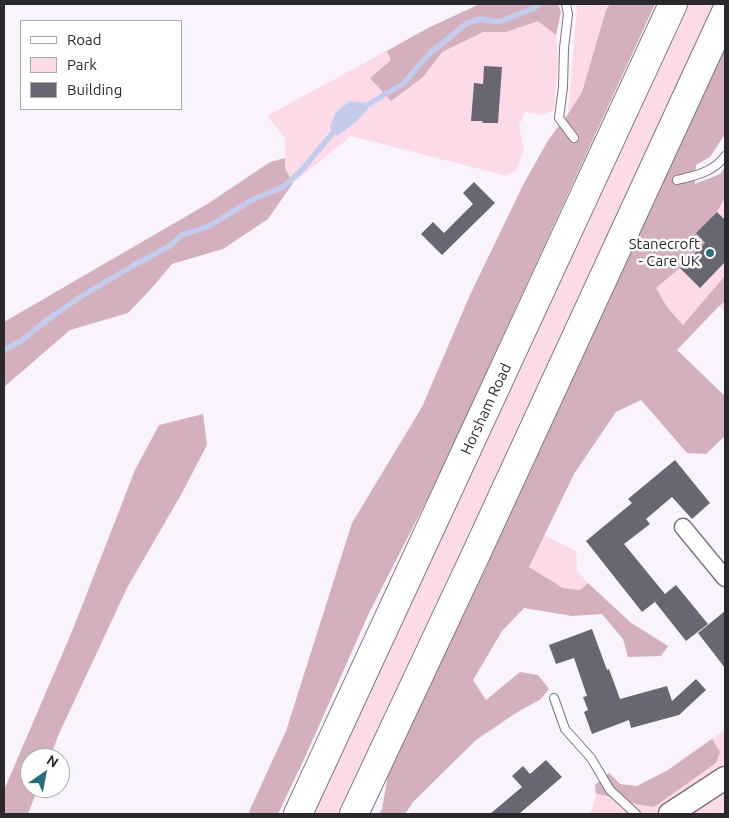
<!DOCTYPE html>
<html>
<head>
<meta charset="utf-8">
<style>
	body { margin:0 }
	#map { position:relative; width:729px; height:818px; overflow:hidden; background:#f9f3fd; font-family:Ubuntu,sans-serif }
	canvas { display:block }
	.frame { position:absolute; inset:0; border:5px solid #2b282d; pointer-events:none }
	.legend { position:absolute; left:20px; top:20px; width:162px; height:90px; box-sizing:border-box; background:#fff; border:1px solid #aaa9ab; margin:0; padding:6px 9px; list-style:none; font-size:15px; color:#2b282d }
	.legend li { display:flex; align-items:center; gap:10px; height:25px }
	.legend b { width:25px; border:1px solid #aaa9ab }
	.north { position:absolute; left:20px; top:748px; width:50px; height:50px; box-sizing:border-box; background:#fff; border:1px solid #aaa9ab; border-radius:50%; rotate:33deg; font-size:14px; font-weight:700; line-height:20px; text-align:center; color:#2b282d }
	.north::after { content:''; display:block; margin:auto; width:18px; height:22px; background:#296d7d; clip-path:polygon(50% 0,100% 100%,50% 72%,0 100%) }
</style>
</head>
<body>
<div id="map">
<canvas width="729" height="818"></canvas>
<div class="frame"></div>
<ul class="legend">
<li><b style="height:6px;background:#fff"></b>Road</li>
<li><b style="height:14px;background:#fddae8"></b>Park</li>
<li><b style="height:14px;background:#696673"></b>Building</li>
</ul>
<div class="north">N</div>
</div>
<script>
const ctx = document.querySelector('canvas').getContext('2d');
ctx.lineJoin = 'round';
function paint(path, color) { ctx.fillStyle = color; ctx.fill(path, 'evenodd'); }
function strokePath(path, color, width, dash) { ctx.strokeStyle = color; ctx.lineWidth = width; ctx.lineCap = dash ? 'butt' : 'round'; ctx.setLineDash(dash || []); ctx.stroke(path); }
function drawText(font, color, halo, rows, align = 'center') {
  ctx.font = font + ' Ubuntu,sans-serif'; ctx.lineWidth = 5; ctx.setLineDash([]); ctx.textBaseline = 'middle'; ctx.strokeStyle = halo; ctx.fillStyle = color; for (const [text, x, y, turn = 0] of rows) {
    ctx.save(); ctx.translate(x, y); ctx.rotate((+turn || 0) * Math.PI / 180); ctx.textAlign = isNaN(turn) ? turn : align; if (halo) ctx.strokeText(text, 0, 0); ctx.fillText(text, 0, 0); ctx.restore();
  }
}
const green = new Path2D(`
	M480 4H558L561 12 556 35 558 64 554 110 542 115 525 112 519 126 524 150 516 170 507 176 351 136 293 183 285 168V138L267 116 428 28Z
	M576 4H610L606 10 582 92 568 114 577 8Z
	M688 4H717L558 347 496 477 343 814H312Z
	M725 197V313L719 306 676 350 683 325 667 307 656 288 680 268 705 243 696 233 717 212Z
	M544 535 576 551 577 571 588 583 580 590 563 588 529 567Z
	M725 729V814H589C595 806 596 795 595 785L609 773 620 784 637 786 668 770Z`);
const forest = new Path2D(`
	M480 4H558L561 12 556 35 538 21 506 32H483L442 52 423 77 391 101 370 78 391 60 387 51 428 28Z
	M610 4H655L436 482 369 613 306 755 278 814H248L286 731 352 523 422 407 469 297 524 183 549 139 568 114 582 92 606 10Z
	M725 40V134L710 157 696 165 695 184 720 174 725 167V197L717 212 696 233 705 243 680 268 656 288 667 307 683 325 725 276V301L719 306 677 350 725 396V436L706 454 687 453 641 400 616 412 574 474 529 567 563 588 580 590 588 583 630 622 668 646 661 656 628 657 623 639 602 614 572 616 524 608 502 631 473 680 486 700 520 672 538 675 549 689 541 699 516 713 476 740 413 802 405 814H379L382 809 389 769 684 135Z
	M285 158V168L293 183 268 219 223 249 172 264 151 289 128 313 70 330 4 387V322L209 203 270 162Z
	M203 414 207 445 182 493 127 588 58 736 50 758H30V788H38L28 814H4V790L73 629 135 470 159 425Z
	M712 739 720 752 716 763 654 807 636 804 596 793 595 785 609 773 620 784 637 786 668 770Z`);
const water = new Path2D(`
	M350 101 366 103 368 109 355 123 337 136 330 127 336 112Z`);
const stream = new Path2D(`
	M362 108 403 84 429 54 467 23 481 19 499 22 534 8 540 4
	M4 350 21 341 50 318 77 299 134 265 168 247 182 235 209 226 252 200 283 187 301 171 335 130 339 126`);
const building = new Path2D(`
	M484 66 502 67 498 123H482L483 121H471L474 83 483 84Z
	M474 182 495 203 442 255 421 234 433 222 444 233 473 204 463 193Z
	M717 212 725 220V262L700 288 680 268 705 243 696 233Z
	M675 460 710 503 692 519 672 497 646 519 650 524 624 544 665 594 642 612 586 541 632 503 628 499Z
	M676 585 708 624 686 641 655 602Z
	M725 611V668L698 633Z
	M592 629 607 670 609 669 620 699 667 686 672 701 696 679 706 690 679 715 631 728 629 720 592 734 584 712 588 710 583 697 587 696 574 658 556 664 549 645Z
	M546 760 562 777 519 814H490L522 787 512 776 523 766 530 774Z`);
const lane = new Path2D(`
	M566 4 568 14 564 48 563 87 559 118 574 138
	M677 180C694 176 714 172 725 156
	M554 698 565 729 591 758 610 790 636 814`);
const street = new Path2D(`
	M683 527 725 578`);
const secondary = new Path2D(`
	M670 814 725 778`);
const highway = new Path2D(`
	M298 814 673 4
	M354 814 476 554 725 14`);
const markers = [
	[710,253,5,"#296d7d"]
];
const poiNames = [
	["Stanecroft",700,244],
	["- Care UK",700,261]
];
const streetNames = [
	["Horsham Road",486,409,-65]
];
paint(green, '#fddae8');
paint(forest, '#d4b0bf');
paint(water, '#c4cced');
strokePath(stream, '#c4cced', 5.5);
paint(building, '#696673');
strokePath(lane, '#7b7480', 10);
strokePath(street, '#7b7480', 19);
strokePath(secondary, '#7b7480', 25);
strokePath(highway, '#7b7480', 30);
strokePath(lane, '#fff', 8);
strokePath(street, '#fff', 16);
strokePath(secondary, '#fff', 22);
strokePath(highway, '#fff', 28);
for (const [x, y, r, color] of markers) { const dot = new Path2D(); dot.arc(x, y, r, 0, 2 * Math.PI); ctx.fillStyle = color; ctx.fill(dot); strokePath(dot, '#fff', 2); }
drawText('15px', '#2b282d', '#fff', poiNames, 'right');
drawText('15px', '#2b282d', '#fff', streetNames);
</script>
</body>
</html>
